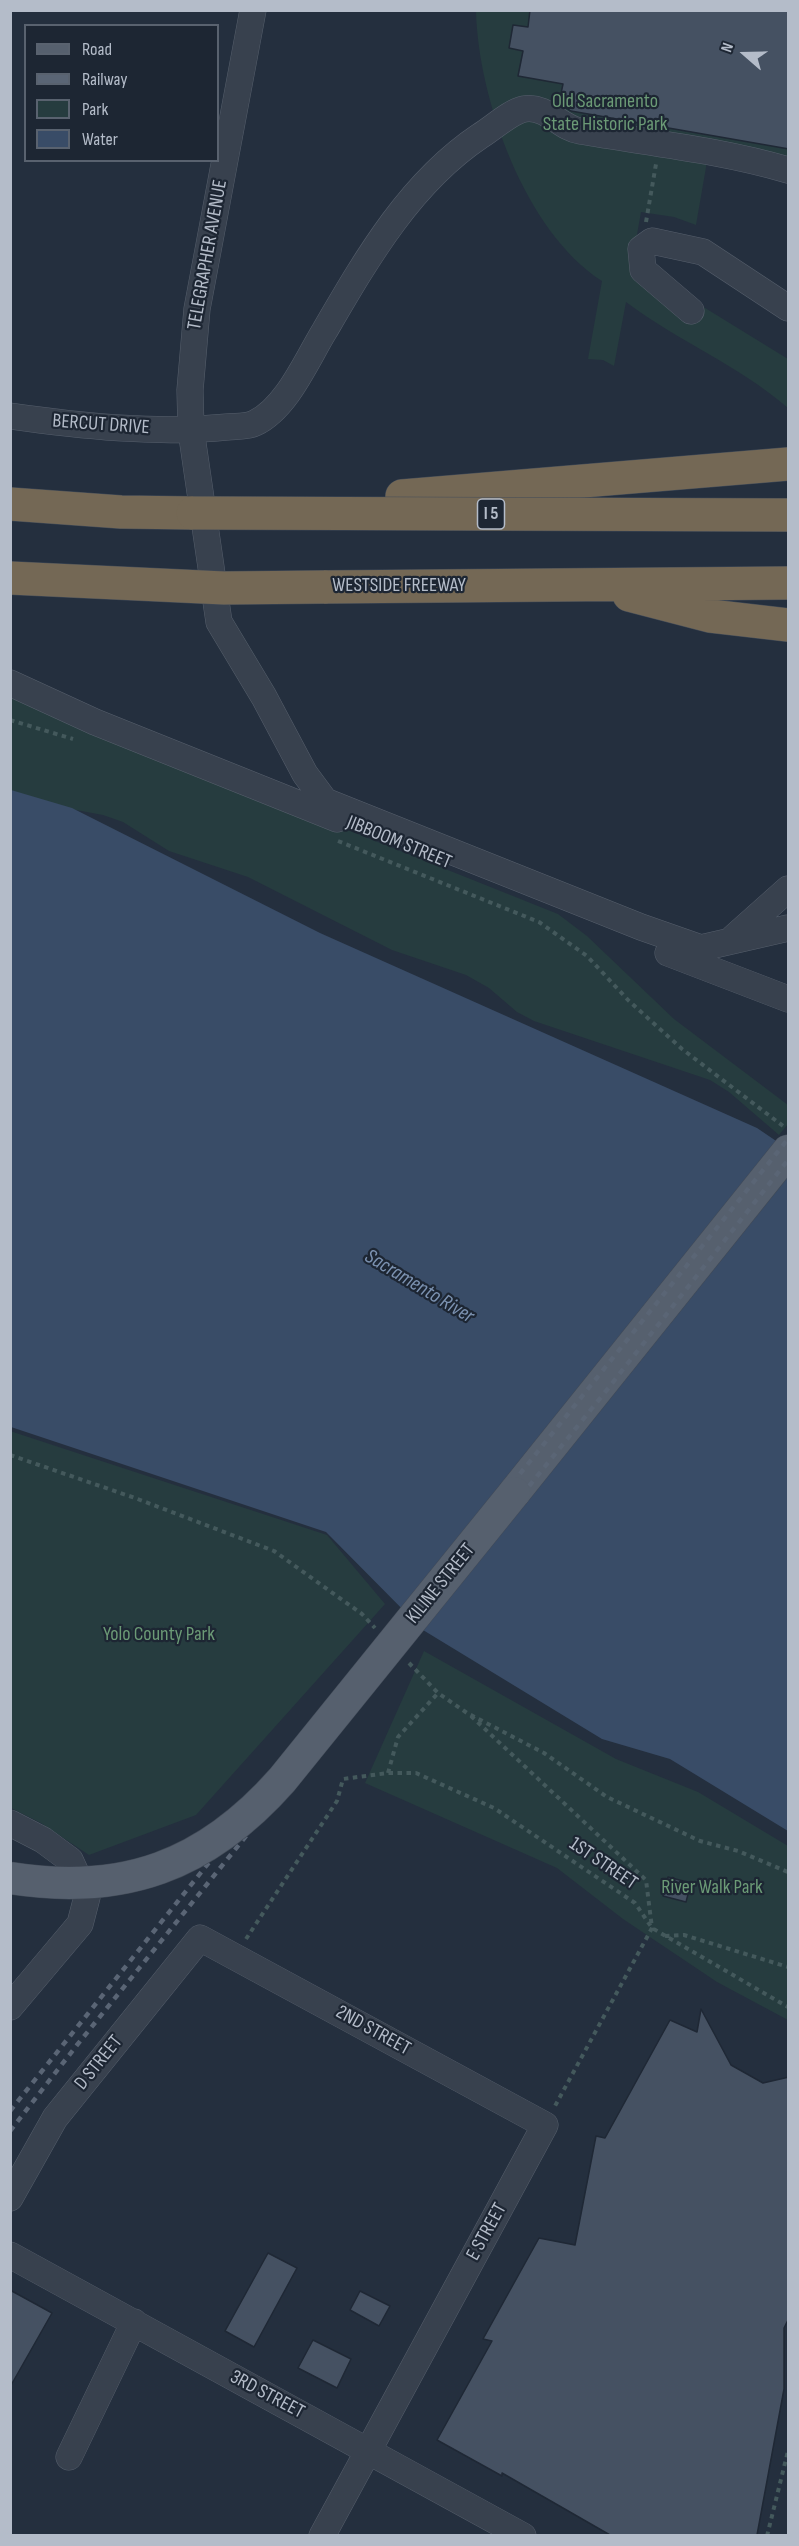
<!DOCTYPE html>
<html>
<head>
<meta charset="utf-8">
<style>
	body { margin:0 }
	#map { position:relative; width:799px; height:2546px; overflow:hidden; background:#242f3e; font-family:"Sofia Sans Condensed",sans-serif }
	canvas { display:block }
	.frame { position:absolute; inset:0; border:12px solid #b4bcc9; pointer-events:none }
	.legend { position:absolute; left:24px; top:24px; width:195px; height:138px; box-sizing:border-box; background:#1d2633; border:2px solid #59626f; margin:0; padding:8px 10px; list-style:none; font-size:18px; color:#b4bcc9 }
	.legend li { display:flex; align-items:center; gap:12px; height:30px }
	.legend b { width:30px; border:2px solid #59626f }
	.north { position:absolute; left:715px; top:24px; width:60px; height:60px; -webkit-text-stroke:4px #1d2633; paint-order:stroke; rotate:290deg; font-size:16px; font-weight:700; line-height:24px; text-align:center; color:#b4bcc9 }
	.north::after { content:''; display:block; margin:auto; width:21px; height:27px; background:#b4bcc9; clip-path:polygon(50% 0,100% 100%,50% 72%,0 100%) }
</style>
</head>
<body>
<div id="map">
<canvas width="799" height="2546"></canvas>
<div class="frame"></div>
<ul class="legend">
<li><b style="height:8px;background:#56606e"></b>Road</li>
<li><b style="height:8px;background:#5a6575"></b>Railway</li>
<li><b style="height:16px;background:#263c3f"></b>Park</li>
<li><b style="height:16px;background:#394c67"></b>Water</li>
</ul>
<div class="north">N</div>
</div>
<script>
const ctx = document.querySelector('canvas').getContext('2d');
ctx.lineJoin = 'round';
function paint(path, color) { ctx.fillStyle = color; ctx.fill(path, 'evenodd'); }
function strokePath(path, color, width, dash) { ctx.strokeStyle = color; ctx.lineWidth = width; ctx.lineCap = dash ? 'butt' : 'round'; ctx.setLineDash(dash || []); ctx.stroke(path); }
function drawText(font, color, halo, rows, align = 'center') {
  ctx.font = font + ' "Sofia Sans Condensed",sans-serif'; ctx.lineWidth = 4.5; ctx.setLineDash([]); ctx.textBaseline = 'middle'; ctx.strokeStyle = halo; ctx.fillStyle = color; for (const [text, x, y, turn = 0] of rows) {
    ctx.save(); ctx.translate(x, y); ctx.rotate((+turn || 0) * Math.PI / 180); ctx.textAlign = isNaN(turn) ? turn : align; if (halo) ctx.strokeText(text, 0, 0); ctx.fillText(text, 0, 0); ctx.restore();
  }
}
const green = new Path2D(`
	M476 11H788V164L709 150 696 225 674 217 641 212 632 263 788 359V408C737 364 679 342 626 302L614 366 603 360 588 359 602 281C525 232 478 98 476 11Z
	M10 695 558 914 587 936 674 1019 788 1105V1124L779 1135 729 1092 710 1080 534 1021 517 1012 489 988 466 975 392 950 248 877 169 851 123 822 103 815 11 798Z
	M10 1431 327 1535 385 1604 196 1815 89 1855 41 1823 11 1808Z
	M424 1651 616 1759 698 1792 788 1846V2020L717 1982 623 1919 557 1868 365 1783Z`);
const water = new Path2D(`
	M11 790 72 808 320 933 757 1128 788 1149V1831L670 1759 602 1739 423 1630 326 1532 11 1427Z`);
const building = new Path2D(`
	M530 10H789V149L571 111 559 103 563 84 518 76 523 51 509 48 513 25 528 27Z
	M668 1877 691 1883 686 1902 663 1896Z
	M701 2009 731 2065 763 2083 789 2077V2318L784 2328V2389L757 2535H610L502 2473V2476L437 2440 492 2341 483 2339 539 2238 575 2245 596 2136 605 2138 670 2020 697 2032Z
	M268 2253 297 2268 254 2347 225 2331Z
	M10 2290 52 2313 10 2387Z
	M360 2291 390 2306 379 2326 350 2310Z
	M313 2340 351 2359 337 2388 298 2368Z`);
const path = new Path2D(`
	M646 222 656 164
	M10 720 73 739
	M338 841 539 922 587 956 629 1001 682 1049 783 1126
	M10 1455 135 1498 274 1551 362 1614 375 1628
	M409 1663 438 1693 467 1713 544 1753 607 1797 700 1841 738 1851 788 1872
	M471 1716 646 1880 652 1928 555 2106
	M388 1773 398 1737 438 1693
	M665 1936 684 1935 788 1967
	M246 1939 337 1801 343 1779 388 1773H416L494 1808 635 1903 652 1928 788 2007
	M767 2536 788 2451`);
const minor = new Path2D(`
	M253 10 197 309 190 390 191 430 219 622 264 697 305 774 325 801 641 927 701 948 788 928
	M691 311 643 270 641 249 652 241 703 252 788 308
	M10 416C81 426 156 434 227 427 236 426 248 427 255 423 287 408 307 359 325 330 367 258 410 183 480 136 493 128 510 112 524 109 547 105 560 128 580 131 650 143 720 150 788 170
	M10 683 95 722 337 819
	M733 938 788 889
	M668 953 788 999
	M10 1823 43 1840 70 1860 87 1897 80 1924 10 2007
	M10 2198 55 2118 200 1938 545 2125 322 2536
	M10 2255 523 2536
	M69 2457 134 2322`);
const major = new Path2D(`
	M514 1493 788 1151`);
const highway = new Path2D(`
	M402 496 788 464
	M10 504 121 512 193 513
	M324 587 788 583
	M629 595 710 616 788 625`);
const rail = new Path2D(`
	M10 2111 788 1139
	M10 2131 77 2045 606 1391 788 1160`);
const majorBridge = new Path2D(`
	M10 1878C123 1896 206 1866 282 1780L514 1493`);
const highwayBridge = new Path2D(`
	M193 513 788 515
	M10 578 224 588 324 587`);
const shields = [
	[491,514,27]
];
const shieldNames = [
	["I 5",491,514]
];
const parkNames = [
	["Old Sacramento",605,102],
	["State Historic Park",605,125],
	["Yolo County Park",159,1635],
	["River Walk Park",712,1888]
];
const streetNames = [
	["TELEGRAPHER AVENUE",208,255,-80],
	["BERCUT DRIVE",101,425,4],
	["WESTSIDE FREEWAY",399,586],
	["JIBBOOM STREET",399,843,22],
	["KILINE STREET",441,1584,-51],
	["1ST STREET",603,1864,34],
	["2ND STREET",373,2031,29],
	["D STREET",99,2063,-51],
	["E STREET",487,2232,-61],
	["3RD STREET",267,2395,28]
];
const waterNames = [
	["Sacramento River",419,1287,31]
];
paint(green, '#263c3f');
paint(water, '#394c67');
paint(building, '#455162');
strokePath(building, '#1f2835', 1.5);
strokePath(minor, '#565f6c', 27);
strokePath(major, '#414a57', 33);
strokePath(highway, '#434c59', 34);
strokePath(path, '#44595c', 4, [4.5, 4.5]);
strokePath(minor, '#38414e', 26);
strokePath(major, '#56606e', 32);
strokePath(highway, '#746855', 33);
strokePath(rail, '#5a6575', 4.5, [6, 6]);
strokePath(majorBridge, '#414a57', 33, []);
strokePath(highwayBridge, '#434c59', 34, []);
strokePath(majorBridge, '#56606e', 32);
strokePath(highwayBridge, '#746855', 33);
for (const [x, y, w] of shields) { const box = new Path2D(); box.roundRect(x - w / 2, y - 15, w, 30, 4.5); ctx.fillStyle = '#1d2633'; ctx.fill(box); strokePath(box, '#b4bcc9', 1.5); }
drawText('bold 18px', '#b4bcc9', null, shieldNames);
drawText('20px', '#6b9a76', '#1d2633', parkNames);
drawText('20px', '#b4bcc9', '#1d2633', streetNames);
drawText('italic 21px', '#7c92b1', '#1d2633', waterNames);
</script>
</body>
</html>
